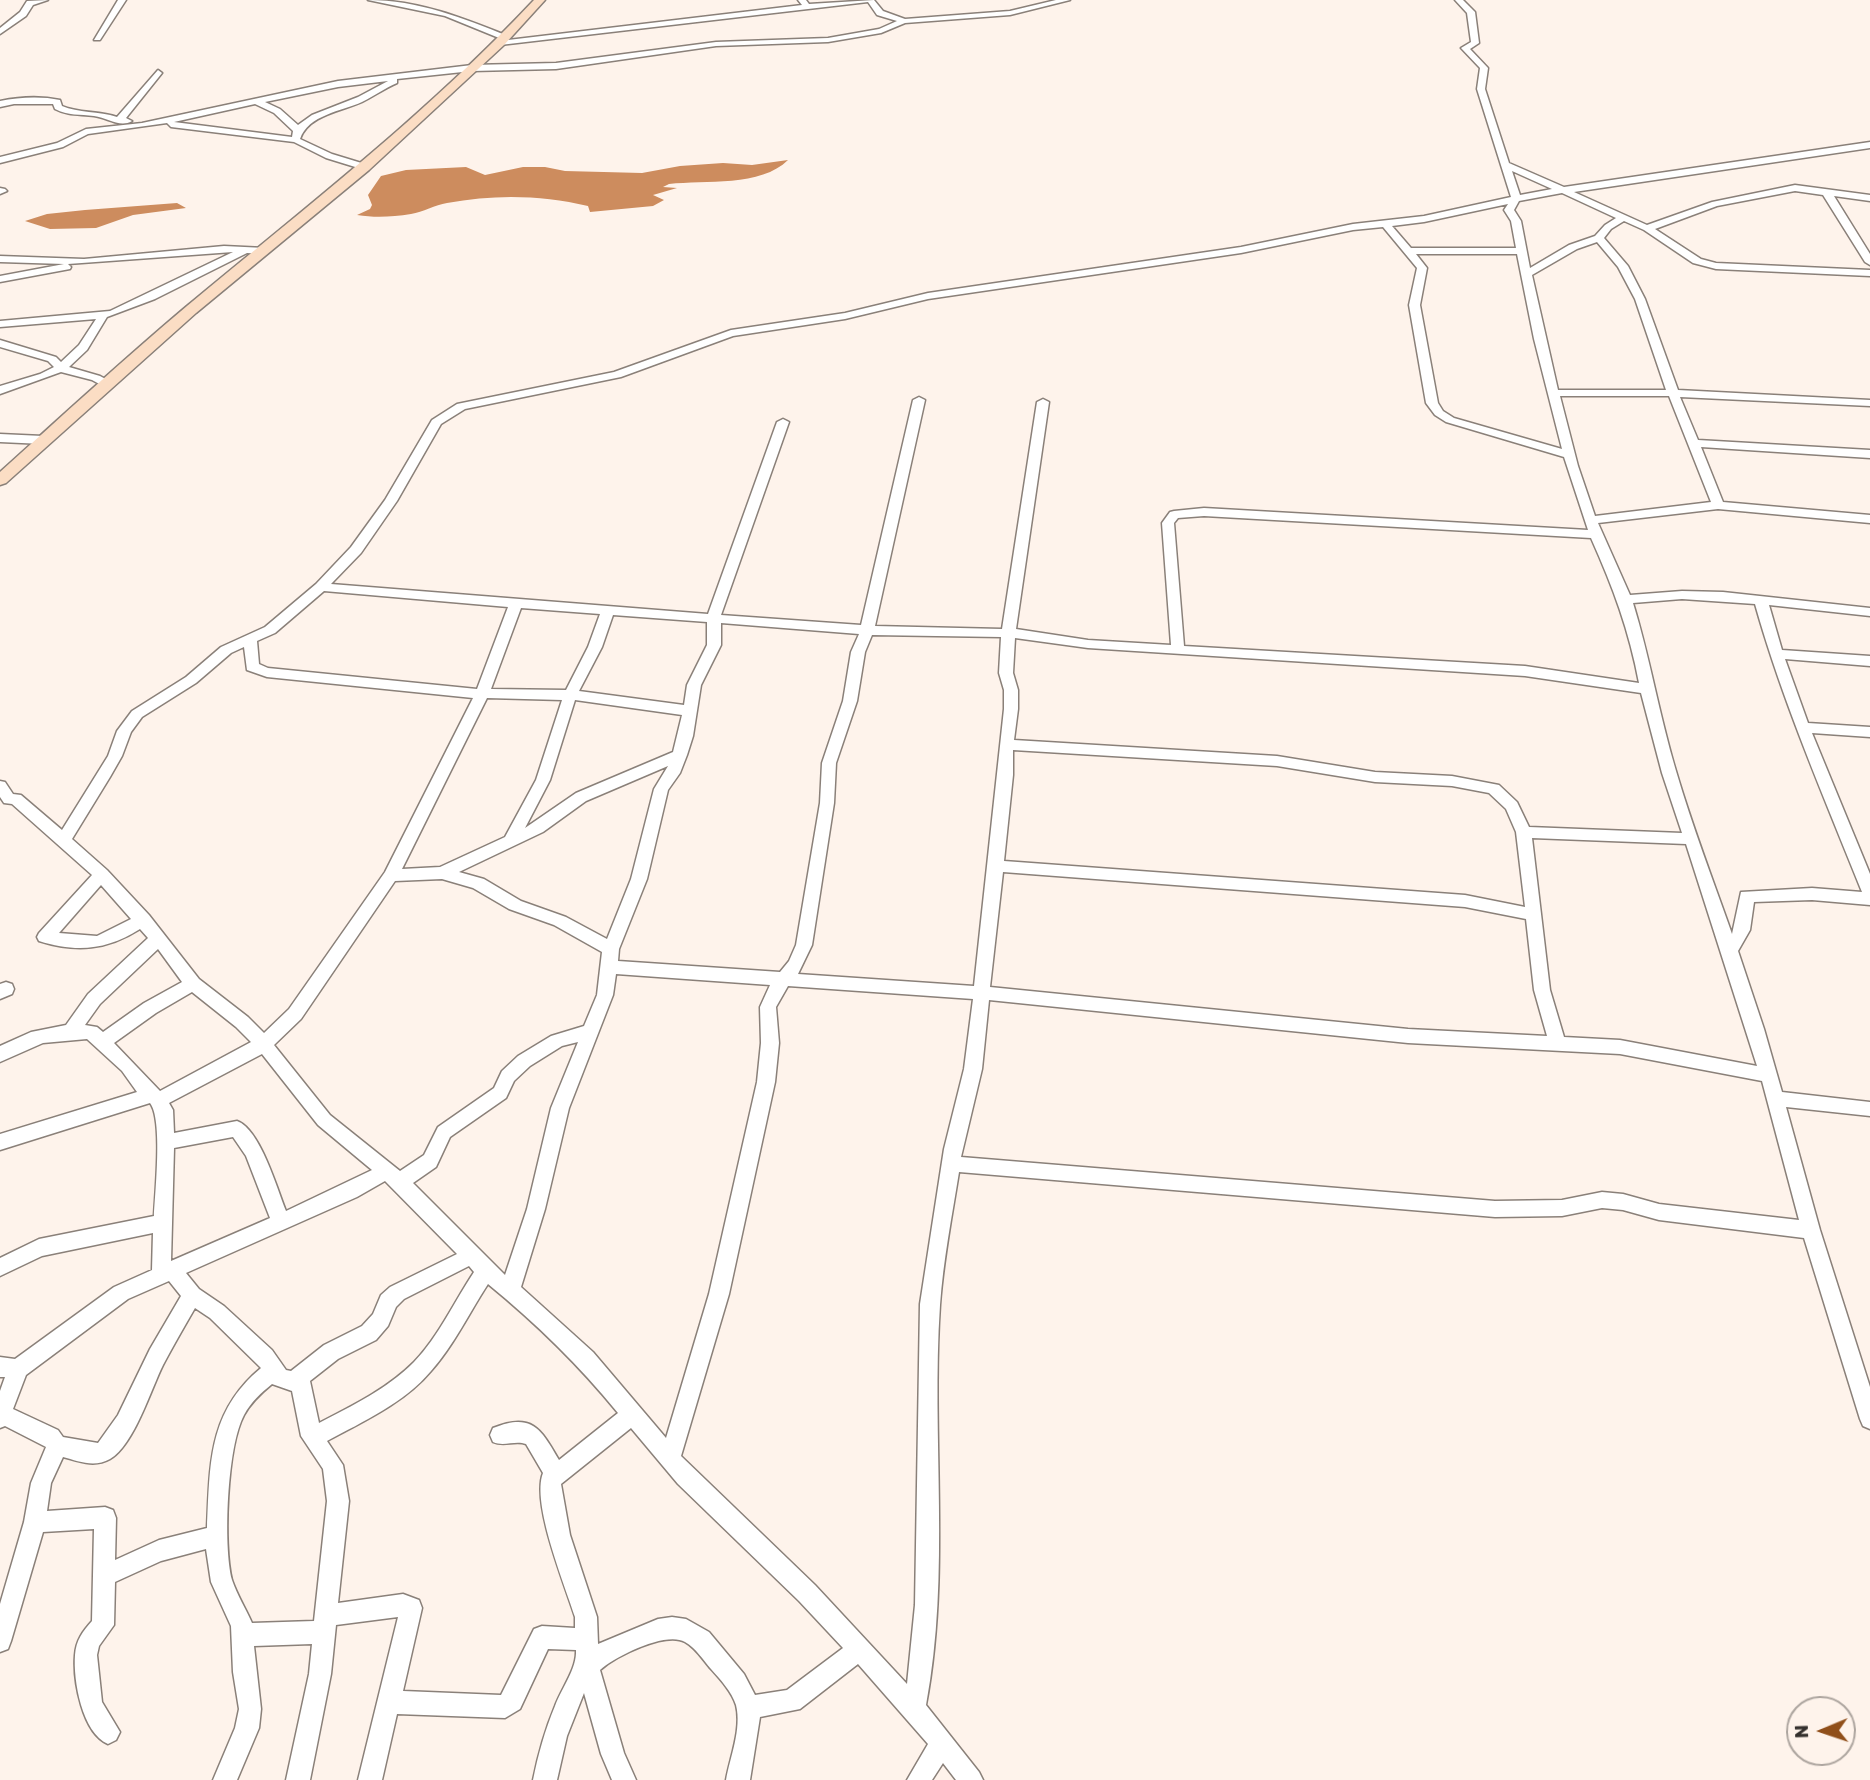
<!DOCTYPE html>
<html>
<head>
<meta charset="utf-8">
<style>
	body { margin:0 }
	#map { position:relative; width:1870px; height:1780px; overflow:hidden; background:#fef3eb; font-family:Rubik,sans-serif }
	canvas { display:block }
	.north { position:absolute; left:1786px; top:1696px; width:70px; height:70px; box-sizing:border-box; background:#fef3eb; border:2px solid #ada59f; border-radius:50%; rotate:268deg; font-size:19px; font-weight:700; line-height:28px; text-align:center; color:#34302d }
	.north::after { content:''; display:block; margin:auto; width:24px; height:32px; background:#904f1a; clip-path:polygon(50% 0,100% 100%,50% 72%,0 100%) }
</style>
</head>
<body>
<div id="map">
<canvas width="1870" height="1780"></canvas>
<div class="north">N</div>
</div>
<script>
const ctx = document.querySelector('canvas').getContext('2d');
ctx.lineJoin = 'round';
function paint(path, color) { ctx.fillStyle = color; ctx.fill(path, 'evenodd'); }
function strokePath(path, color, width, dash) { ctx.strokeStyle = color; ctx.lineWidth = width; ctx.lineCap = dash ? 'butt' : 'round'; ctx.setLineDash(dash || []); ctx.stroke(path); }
const water = new Path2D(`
	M788 160C761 187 705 180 669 184L663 187 677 188 653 195 664 200 653 206 590 212 588 206C542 195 495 194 447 203 435 205 423 212 411 214 392 217 375 218 357 215L370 209 372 205 368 195 381 176 406 170 466 167 485 175 523 167H545L565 171 642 173 680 166 723 163 752 165Z
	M177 203 186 208 133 215 96 228 50 229 25 221 47 214 85 210Z`);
const street = new Path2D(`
	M48 0 33 5 26 16 0 34V28L20 12 27 1Z
	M118 0H126L100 40H94Z
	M368 0C418 0 463 18 508 36V40L802 5 798 0H806L809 4 874 0 883 11 905 19 1010 11 1056 0H1070L1010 15 905 23 881 33 828 42 716 46 556 69 472 71 397 79V83C385 88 374 96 362 102 342 111 308 115 300 139L332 154 368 165 370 167 365 170 326 158 294 142 171 127 167 123 88 134 63 147 0 163V157L57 143 86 129 142 123 338 81 472 65 556 63 716 42 828 38 879 29 897 21 877 15 868 2 500 45 496 43 504 40 445 16ZM388 81 358 97 312 115 298 125 280 109 265 102 338 87ZM255 104 274 113 293 131 292 137 174 122Z
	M1455 0H1463L1475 12 1479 43 1470 49 1488 68 1485 89 1509 163 1564 187 1870 142V148L1574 192 1647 225 1712 202 1795 185 1870 195V201L1834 196 1870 254V265L1865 262 1823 195 1795 191 1717 206 1655 229 1701 259 1716 263 1870 270V276L1716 269 1693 263 1644 230 1624 221 1611 229 1604 238 1628 266 1645 299 1678 390 1870 400V406L1680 397 1698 440 1870 450V458L1701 447 1723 502 1870 515V523L1718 509 1598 523 1630 595 1682 591 1723 592 1870 608V616L1769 605 1782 650 1870 656V666L1785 659 1808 723 1870 727V737L1812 733 1870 874V905L1812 900 1754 902 1750 930 1738 951 1764 1029 1782 1092 1870 1102V1116L1786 1107 1820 1230 1870 1387V1429L1863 1426 1860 1419 1804 1238 1659 1220 1623 1210 1602 1208 1562 1216 1495 1217 959 1172C952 1216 943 1261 940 1305 931 1438 951 1573 926 1705L979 1772 983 1780H956L943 1763 932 1780H907L928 1744 858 1664 800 1709 760 1717 750 1780H726C730 1757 742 1729 736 1705 732 1692 720 1679 711 1669 703 1660 696 1648 685 1642 666 1631 616 1656 600 1670L624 1753 636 1780H612L601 1754 584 1693 567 1736 557 1780H533C538 1755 545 1730 555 1706 562 1687 577 1669 576 1650L548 1649 520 1709 505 1718 397 1714 382 1780H358L398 1617 336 1625 331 1674 310 1780H286L309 1674 312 1644 254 1646 261 1709 259 1728 237 1780H213L235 1728 239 1709 233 1672 231 1626 211 1582 206 1549 161 1561 115 1582 114 1625 99 1646 97 1655 102 1702 120 1732 116 1740 108 1744C82 1733 73 1680 75 1655 76 1640 83 1631 92 1621L94 1529 43 1532 11 1641 8 1649 0 1652V1604L24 1522 31 1483 46 1447 5 1426 0 1428V1391L5 1377H0V1357L15 1359 114 1287 152 1270 153 1233 42 1256 0 1276V1258L39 1239 154 1216C155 1193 163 1119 150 1103L0 1150V1134L137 1092 122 1071 87 1039 43 1043 0 1062V1046L31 1032 66 1025 88 994 148 938 140 929C107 950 77 953 39 941L37 937 39 933 92 875 12 804 4 803 0 797V781L5 782 13 794 21 795 62 830 108 756 117 731 132 711 186 677 221 647 265 627 316 584 351 547 385 500 432 420 457 404 614 372 731 330 845 313 928 293 1241 247 1353 224 1424 216 1511 197 1477 89 1480 68 1461 48 1471 42 1467 13ZM1512 171 1552 189 1520 195ZM1562 193 1616 218 1605 225 1595 236 1569 245 1530 268 1521 221 1514 210 1519 201ZM1508 204 1504 210 1511 221 1516 248H1411L1392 226 1424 222ZM1383 227 1417 268 1409 305 1426 403 1435 415 1446 422 1564 457 1588 530 1204 508 1174 511 1170 512 1162 523 1171 645 1088 640 1016 629 1049 402 1043 399 1037 402 1002 629 875 626 925 400 919 397 913 400 861 625 721 615 789 422 783 419 777 422 708 614 331 584 361 553 397 501 441 424 465 409 621 377 733 336 845 319 928 299 1241 253 1353 230ZM1597 242 1618 267 1635 299 1666 390H1558L1532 275 1577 249ZM1416 254H1517L1534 339 1562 449 1454 418 1443 411 1438 403 1420 305 1427 268ZM1560 396H1669L1711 502 1595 516 1578 466ZM1204 516 1591 538C1613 587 1629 630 1639 683L1525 666 1184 646 1174 523 1178 518ZM324 591 508 607 477 689 268 668 259 664 257 641 275 633ZM1682 599 1755 604C1783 703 1824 797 1862 892L1812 888 1741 892 1732 934C1713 880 1692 826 1676 771 1659 715 1650 658 1633 603ZM521 608 600 614 588 647 566 690 491 689ZM613 615 707 622V645L687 685 684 705 579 691 602 647ZM721 623 859 634 851 652 843 701 822 763 820 803 796 945 789 961 780 972 618 961 619 949 647 879 668 790 680 773 687 755 693 736 701 685 721 645ZM872 635 1001 637 999 673 1004 690V709L974 986 798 974 812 945 834 803 836 763 857 701 865 652ZM1015 638 1088 648 1525 676 1641 693 1662 773 1682 833 1529 827 1517 802 1499 785 1452 776 1375 772 1277 756 1014 740 1018 709V690L1013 673ZM244 647 247 670 267 677 473 698 385 872 289 1009 264 1033 248 1017 199 979 149 915 107 870 72 839 110 777 122 756 131 732 142 717 196 683 231 653ZM487 698 562 700 536 780 505 837 440 867 402 869ZM575 700 682 715 673 752 576 793 525 828 550 780ZM1013 750 1277 766 1375 782 1452 786 1489 793 1506 809 1516 832 1525 907 1465 895 1004 861 1013 775ZM668 766 654 789 631 879 607 939 566 917 521 901 484 879 459 872 543 832 586 801ZM1532 838 1686 844 1757 1066 1620 1040 1564 1037 1550 990ZM1003 872 1465 907 1526 919 1534 990 1547 1036 1408 1029 990 987ZM442 879 473 888 509 909 554 925 602 952 597 995 584 1026 551 1036 518 1056 502 1071 494 1088 438 1127 424 1155 400 1171 330 1115 274 1045 301 1019 395 881ZM101 885 131 919 97 936 59 933ZM158 949 182 982 144 1003 103 1032 97 1027 85 1025 100 1004ZM616 974 770 985 760 1007 761 1043 757 1082 709 1294 666 1438 593 1352 521 1287 545 1209 569 1108 613 995ZM788 986 973 999 964 1069 944 1149 920 1304 915 1605 907 1684 815 1585 681 1456 729 1294 775 1082 779 1043 776 1007ZM192 992 236 1027 251 1042 160 1091 114 1043 156 1013ZM989 1000 1408 1043 1620 1054 1762 1081 1799 1220 1659 1204 1623 1194 1602 1192 1562 1200 1495 1201 961 1157 982 1069ZM578 1042 551 1108 527 1209 505 1275 413 1183 436 1167 450 1137 506 1098 514 1081 530 1066 562 1046ZM262 1054 318 1125 372 1170 286 1211C277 1189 260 1129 237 1121L174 1133 173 1110 169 1103ZM233 1137 246 1156 270 1218 171 1261 174 1148ZM385 1181 457 1254 390 1287 381 1295 373 1314 362 1326 324 1345 291 1371 286 1370 272 1350 224 1306 199 1289 186 1273 357 1197ZM469 1266 474 1272C454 1302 439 1336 414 1362 387 1389 352 1406 319 1423L310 1381 338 1359 376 1340 388 1326 396 1307 404 1299ZM169 1281 181 1296 150 1349 118 1415 98 1443 63 1437 58 1430 13 1409 26 1375 128 1299ZM488 1284C537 1324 578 1364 618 1413L559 1460C541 1429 532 1412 493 1428L490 1435 493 1442C504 1447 515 1440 526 1444L543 1473C531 1503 565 1585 575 1617V1628L542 1626 534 1629 501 1695 403 1691 422 1608 419 1600 403 1594 338 1603 349 1501 343 1465 327 1441C364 1421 404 1403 431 1371 454 1345 469 1313 488 1284ZM195 1308 210 1318 261 1368C208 1412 210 1464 207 1528L159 1540 115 1560 116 1518 113 1510 105 1507 47 1511 51 1483 63 1457C78 1461 94 1468 110 1459 134 1445 151 1389 163 1365 173 1346 184 1327 195 1308ZM272 1384 292 1391 301 1436 323 1469 327 1501 314 1621 252 1623C246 1609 237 1595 232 1580 223 1545 227 1447 244 1415 251 1402 261 1393 272 1384ZM631 1428 678 1484 799 1601 843 1648 787 1690 755 1695 744 1674 709 1632 686 1619 672 1617 658 1619 598 1644 597 1617 570 1535 561 1484Z
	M158 70 162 73 126 118 132 121C120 128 108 118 94 116 80 114 68 116 55 109L53 104H14L0 107V101C19 97 42 96 60 100L62 106C78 113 99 111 117 117Z
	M0 188 5 189 7 191 0 194Z
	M224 246 265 248 270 251 265 254 247 253 155 299 107 317 87 350 69 367 100 376 111 382V386H103L92 380 61 372 0 394V386L40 374 54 367 48 361 0 347V340L56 357 61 362 79 345 96 319 0 327V321L110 311 233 252 68 264 71 267 70 269 0 282V276L64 264 0 262V256L84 259Z
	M0 434 43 436 49 440 43 444 0 442Z
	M6 982 12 984 14 989 12 994 0 999V984Z`);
const secondary = new Path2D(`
	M534 0H545L504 45 369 170 196 313 6 483 0 485V472C62 416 124 359 187 306 306 207 428 113 534 0Z`);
paint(water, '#cd8c5e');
strokePath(street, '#8a8079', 3);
strokePath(secondary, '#8a8079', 3);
paint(street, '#fff');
paint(secondary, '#fbddc4');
</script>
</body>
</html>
